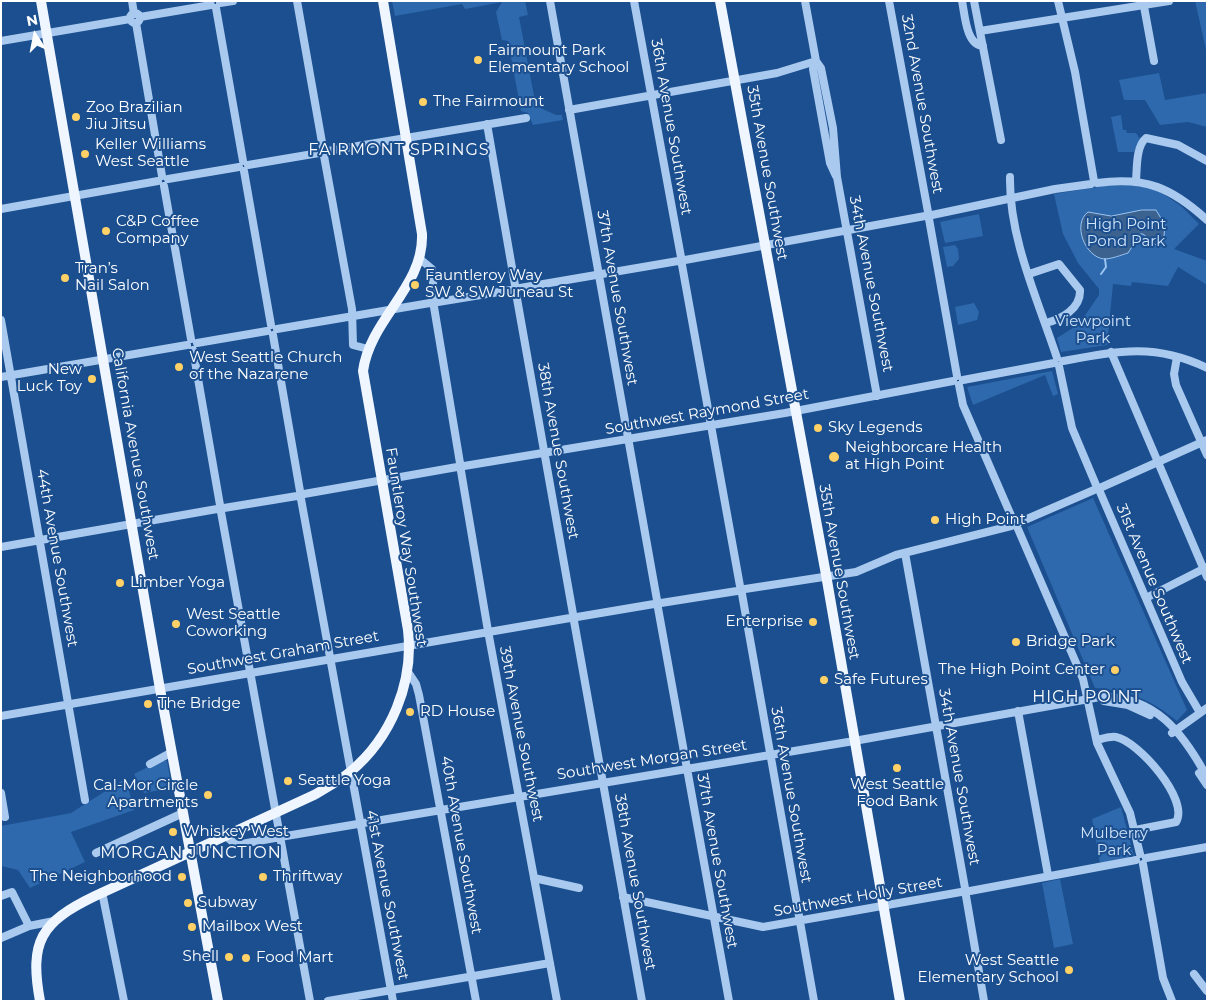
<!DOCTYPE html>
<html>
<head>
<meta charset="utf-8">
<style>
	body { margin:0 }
	#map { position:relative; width:1208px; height:1002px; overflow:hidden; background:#1b4f8f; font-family:Montserrat,sans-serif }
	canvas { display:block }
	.frame { position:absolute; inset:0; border:2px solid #fff; pointer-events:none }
	.north { position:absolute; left:10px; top:10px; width:50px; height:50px; -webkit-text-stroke:4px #1b4f8f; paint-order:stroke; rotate:349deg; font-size:14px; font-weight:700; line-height:20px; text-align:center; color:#fff }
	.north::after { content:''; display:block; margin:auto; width:18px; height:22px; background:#fff; clip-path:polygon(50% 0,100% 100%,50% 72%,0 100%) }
</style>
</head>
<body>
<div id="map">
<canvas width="1208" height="1002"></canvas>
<div class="frame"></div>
<div class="north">N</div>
</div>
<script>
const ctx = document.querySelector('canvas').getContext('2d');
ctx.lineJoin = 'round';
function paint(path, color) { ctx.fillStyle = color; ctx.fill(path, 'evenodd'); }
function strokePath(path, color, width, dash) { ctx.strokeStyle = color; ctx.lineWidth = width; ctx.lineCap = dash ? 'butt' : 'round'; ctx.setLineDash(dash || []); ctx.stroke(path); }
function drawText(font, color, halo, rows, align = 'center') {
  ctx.font = font + ' Montserrat,sans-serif'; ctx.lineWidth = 4; ctx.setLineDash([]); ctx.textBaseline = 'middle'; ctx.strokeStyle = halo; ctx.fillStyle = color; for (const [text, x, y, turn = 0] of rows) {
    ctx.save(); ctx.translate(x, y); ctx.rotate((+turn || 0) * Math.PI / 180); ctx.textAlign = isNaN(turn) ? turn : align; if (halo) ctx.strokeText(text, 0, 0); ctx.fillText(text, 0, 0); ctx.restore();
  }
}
const green = new Path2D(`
	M392 1H525L528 15 519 17 536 106 556 115H562L563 120 533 125 528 113 521 111 508 41 502 40 496 12 502 2 465 9 462 4 395 16Z
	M1195 1H1207V54Z
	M1159 73 1165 100 1207 93V127L1188 122 1160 125 1145 100H1124L1119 80Z
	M1121 115 1123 130H1126L1127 133H1136L1140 139 1134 152H1118L1111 117Z
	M1129 185 1156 189 1181 206 1199 224 1174 249 1207 261V285L1178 267 1168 286 1132 282 1131 286 1113 284 1107 345 1061 352 1057 338 1076 326 1084 317 1099 295V289L1078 263 1063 234 1054 194 1104 186Z
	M979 214 983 236 945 243 940 222Z
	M955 245 958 249 959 259 953 266 947 267 943 247Z
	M974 303 979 312 977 320 958 325 955 307Z
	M1052 371 1058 394 1053 396 1045 375 973 405 967 387Z
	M1093 498 1187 710 1177 721C1150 699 1130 691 1095 688L1027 527Z
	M162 760 167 761 172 788 144 793 134 774Z
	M126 778 134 810 71 832 85 862 30 888 18 870 1 866V826L71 813Z
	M1121 807 1134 856 1100 863 1092 819Z
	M1060 879 1073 944 1054 948 1042 883Z`);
const water = new Path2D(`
	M1142 210H1156L1165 225 1164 236 1156 245 1143 234H1140L1128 253C1121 255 1112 259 1104 259 1085 257 1072 224 1088 212L1111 216Z`);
const stream = new Path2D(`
	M1101 274 1106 267 1105 259`);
const minor = new Path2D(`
	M132 1 134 14
	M297 1 323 148
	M550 1 657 600
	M634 1 681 257
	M805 1 816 61 821 68 833 128 837 177 877 396
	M889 1 928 212
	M962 1C965 15 966 45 983 46
	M974 1 1001 140
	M1058 1 1075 72 1094 181
	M1143 1 1154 61
	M220 3 233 1
	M216 8 243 161
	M130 18a5 5 0 1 1 10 0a5 5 0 1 1-10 0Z
	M140 17 211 5
	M136 23 162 176
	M980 31 1169 1
	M1 41 130 19
	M816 61 813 69 830 163 836 176
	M569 110 777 73 816 61
	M487 124 515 285
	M328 151 526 118
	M324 156 352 309 353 345 368 349
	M248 165 319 153
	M244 171 271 325
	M1010 177C1009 239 1038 300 1057 358
	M168 179 239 167
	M1136 181C1137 168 1136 146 1146 138L1178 145 1207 161
	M1097 183C1145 176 1172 188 1207 220
	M164 186 191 339
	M1 209 158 181
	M932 215 1055 189 1091 184
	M929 219 957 376
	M420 259 432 269 434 298
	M685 260 925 216
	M682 265 740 586
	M1029 274 1059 264 1080 290C1081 309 1061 319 1046 323
	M520 288 678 261
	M516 293 573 614
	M438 302 511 290
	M434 307 460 463
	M1 320 85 800
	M277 329 430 303
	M273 335 300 491
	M197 343 267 331
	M193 350 220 505
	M1111 352 1207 577
	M1177 357 1174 374 1176 385 1207 455
	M1063 361C1117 351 1155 343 1207 368
	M1059 366 1072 428 1096 485
	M1 377 187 345
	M963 380 1054 363
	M959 385 963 405 1013 520
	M464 466 785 413 953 381
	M461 471 488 631 557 1001
	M1102 487 1207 440
	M1100 492 1182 682 1199 711
	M304 494 457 467
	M301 499 393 1001
	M224 508 297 496
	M221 512 310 1001
	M1020 522 1094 490
	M1018 529 1083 679 1097 743 1130 813 1140 854
	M1 547 217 509
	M905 553 965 888
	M745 589 856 572 896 555 1011 526
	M742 594 814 1001
	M1146 598 1207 567
	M661 603 737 591
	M658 608 729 1001
	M577 617 654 604
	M574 621 642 1001
	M408 672 416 684 419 695 476 1001
	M1104 701 1128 705 1150 715
	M1018 711 1048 875
	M1 716 570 618
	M1172 733 1207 708
	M1097 740C1102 739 1110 736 1116 737 1138 741 1190 800 1176 822L1135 830
	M150 764 172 752
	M1199 773 1207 785
	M1 793 5 817
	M226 836 236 845 286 836 854 741 1100 697C1155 695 1183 733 1207 777
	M96 853 183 813
	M1146 858 1207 847
	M1143 864 1163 978 1172 1001
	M534 878 579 888
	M970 891 1136 860
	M102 892 124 1001
	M1 896 12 892 29 926
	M966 896 984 1001
	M623 897 763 927 961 892
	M1 938 29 926 54 921
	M1194 974 1207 991
	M328 1001 550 963`);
const major = new Path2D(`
	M41 1 160 689 218 1001
	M720 1 825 569 900 1001
	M40 1001C29 941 41 922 95 896L314 795C326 788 339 781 350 772 391 738 414 683 408 630L363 371C370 319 424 287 422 234L383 1`);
const markers = [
	[478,60,5,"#ffd166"],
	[423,102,5,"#ffd166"],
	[76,117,5,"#ffd166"],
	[85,154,5,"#ffd166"],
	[106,231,5,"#ffd166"],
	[65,278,5,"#ffd166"],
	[415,285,5,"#ffd166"],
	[179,367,5,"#ffd166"],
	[92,379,5,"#ffd166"],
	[818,428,5,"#ffd166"],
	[834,457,6,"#ffd166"],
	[935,520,5,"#ffd166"],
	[120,583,5,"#ffd166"],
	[813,622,5,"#ffd166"],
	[176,624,5,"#ffd166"],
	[1016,642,5,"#ffd166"],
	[1115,670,5,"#ffd166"],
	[824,680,5,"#ffd166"],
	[148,704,5,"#ffd166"],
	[410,712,5,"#ffd166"],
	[897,768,5,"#ffd166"],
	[288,781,5,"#ffd166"],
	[208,795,5,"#ffd166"],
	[173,832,5,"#ffd166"],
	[182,877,5,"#ffd166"],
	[263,877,5,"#ffd166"],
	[188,903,5,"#ffd166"],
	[192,927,5,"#ffd166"],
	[229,957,5,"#ffd166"],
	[246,958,5,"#ffd166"],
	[1069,970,5,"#ffd166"]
];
const poiNames = [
	["Fairmount Park",488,51],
	["Elementary School",488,68],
	["The Fairmount",433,102],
	["Zoo Brazilian",86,108],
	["Jiu Jitsu",86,125],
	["Keller Williams",95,145],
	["West Seattle",95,162],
	["C&P Coffee",116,222],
	["Company",116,239],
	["Tran’s",75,269],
	["Nail Salon",75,286],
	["Fauntleroy Way",425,276],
	["SW & SW Juneau St",425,293],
	["West Seattle Church",189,358],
	["of the Nazarene",189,375],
	["New",82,370,"right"],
	["Luck Toy",82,387,"right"],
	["Sky Legends",828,428],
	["Neighborcare Health",845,448],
	["at High Point",845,465],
	["High Point",945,520],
	["Limber Yoga",130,583],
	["West Seattle",186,615],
	["Coworking",186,632],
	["Enterprise",803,622,"right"],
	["Bridge Park",1026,642],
	["The High Point Center",1105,670,"right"],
	["Safe Futures",834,680],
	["The Bridge",158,704],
	["RD House",420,712],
	["Seattle Yoga",298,781],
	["West Seattle",897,785,"center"],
	["Food Bank",897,802,"center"],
	["Cal-Mor Circle",198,786,"right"],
	["Apartments",198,803,"right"],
	["Whiskey West",183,832],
	["The Neighborhood",172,877,"right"],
	["Thriftway",273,877],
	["Subway",198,903],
	["Mailbox West",202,927],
	["Shell",219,957,"right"],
	["Food Mart",256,958],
	["West Seattle",1059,961,"right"],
	["Elementary School",1059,978,"right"]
];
const streetNames = [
	["32nd Avenue Southwest",922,104,80],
	["36th Avenue Southwest",671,127,80],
	["35th Avenue Southwest",767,173,80],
	["34th Avenue Southwest",871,284,79],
	["37th Avenue Southwest",617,298,80],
	["Southwest Raymond Street",707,412,-10],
	["38th Avenue Southwest",558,451,80],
	["California Avenue Southwest",135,454,80],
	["Fauntleroy Way Southwest",406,547,81],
	["44th Avenue Southwest",57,558,80],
	["35th Avenue Southwest",839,572,80],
	["31st Avenue Southwest",1154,584,67],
	["Southwest Graham Street",283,653,-10],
	["39th Avenue Southwest",521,734,79],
	["Southwest Morgan Street",652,760,-9],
	["34th Avenue Southwest",959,777,80],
	["36th Avenue Southwest",791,795,80],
	["40th Avenue Southwest",461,845,80],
	["37th Avenue Southwest",717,861,80],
	["38th Avenue Southwest",635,882,80],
	["41st Avenue Southwest",387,895,79],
	["Southwest Holly Street",858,897,-10]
];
const parkNames = [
	["High Point",1126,225],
	["Pond Park",1126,242],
	["Viewpoint",1093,322],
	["Park",1093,339],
	["Mulberry",1114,834],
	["Park",1114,851]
];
const neighbourhoodNames = [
	["FAIRMONT SPRINGS",399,150],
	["HIGH POINT",1087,697],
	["MORGAN JUNCTION",191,853]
];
paint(green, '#2e69ad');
paint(water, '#3c6290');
strokePath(water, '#9cc4f0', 1);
strokePath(stream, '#9cc4f0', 2);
strokePath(minor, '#a9c9ee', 8);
strokePath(major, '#f0f6ff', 10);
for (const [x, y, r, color] of markers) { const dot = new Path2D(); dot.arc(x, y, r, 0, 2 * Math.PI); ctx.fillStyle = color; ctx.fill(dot); strokePath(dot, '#1b4f8f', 2); }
drawText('15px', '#fff', '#1b4f8f', poiNames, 'left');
drawText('15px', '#fff', '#1b4f8f', streetNames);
drawText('15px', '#cfe3fa', '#1b4f8f', parkNames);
ctx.letterSpacing = '1px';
drawText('16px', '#fff', '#1b4f8f', neighbourhoodNames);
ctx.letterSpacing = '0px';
</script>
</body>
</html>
